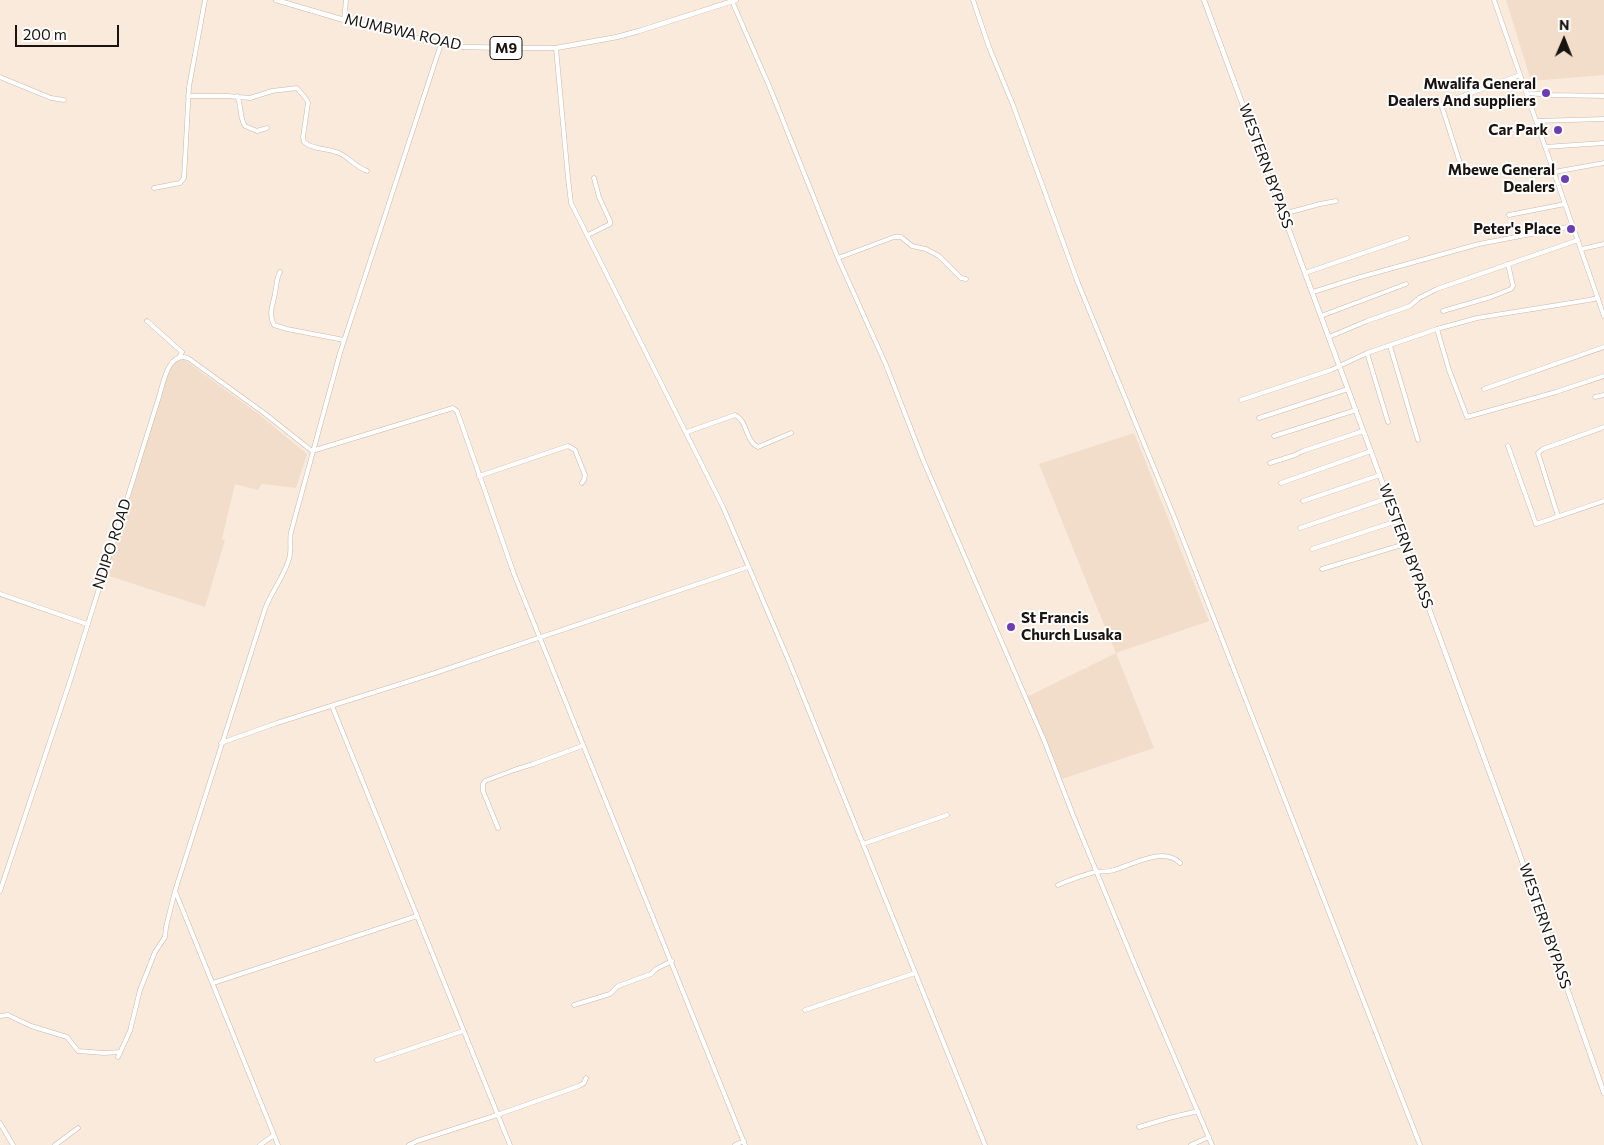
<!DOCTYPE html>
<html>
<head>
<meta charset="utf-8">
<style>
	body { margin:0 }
	#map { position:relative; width:1604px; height:1145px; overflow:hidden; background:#f9eadc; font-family:Commissioner,sans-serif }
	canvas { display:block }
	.north { position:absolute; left:1539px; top:15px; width:50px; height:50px; -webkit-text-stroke:4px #fff; paint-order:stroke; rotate:1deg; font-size:14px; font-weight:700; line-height:20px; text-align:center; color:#19140f }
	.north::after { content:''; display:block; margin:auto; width:18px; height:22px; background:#19140f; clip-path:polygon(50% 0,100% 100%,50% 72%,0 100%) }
	.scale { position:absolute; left:15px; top:25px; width:104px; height:22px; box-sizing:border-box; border:2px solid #19140f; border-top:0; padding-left:6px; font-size:15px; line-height:18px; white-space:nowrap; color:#19140f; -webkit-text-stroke:4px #fff; paint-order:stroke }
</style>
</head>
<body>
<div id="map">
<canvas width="1604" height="1145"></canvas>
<div class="north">N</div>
<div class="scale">200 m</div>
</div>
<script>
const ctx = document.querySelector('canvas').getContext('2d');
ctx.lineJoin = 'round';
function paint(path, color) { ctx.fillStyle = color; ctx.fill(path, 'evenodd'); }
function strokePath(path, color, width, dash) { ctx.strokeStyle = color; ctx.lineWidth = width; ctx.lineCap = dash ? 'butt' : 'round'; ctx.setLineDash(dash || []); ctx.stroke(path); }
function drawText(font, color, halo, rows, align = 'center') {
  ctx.font = font + ' Commissioner,sans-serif'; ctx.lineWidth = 4; ctx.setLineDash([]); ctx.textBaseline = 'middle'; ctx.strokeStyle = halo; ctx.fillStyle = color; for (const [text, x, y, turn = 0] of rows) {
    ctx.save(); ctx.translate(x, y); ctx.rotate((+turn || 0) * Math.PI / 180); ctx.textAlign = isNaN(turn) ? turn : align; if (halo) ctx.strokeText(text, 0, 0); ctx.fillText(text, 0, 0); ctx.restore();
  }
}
const built = new Path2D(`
	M1506 0H1604V75L1531 81Z
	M182 358 261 416 307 454 296 488 262 484 258 490 235 484 222 539 225 540 205 607 103 574 170 366 174 361Z
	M1134 433 1209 621 1116 653 1154 748 1062 779 1027 697 1116 653 1095 603 1039 464Z`);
const minor = new Path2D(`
	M973 0 989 47 1013 105 1078 283 1175 519 1420 1145
	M1494 0 1604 316
	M732 1 770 88 838 258 886 365 923 460 1044 740 1073 815 1135 965 1212 1145
	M344 20 346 0
	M556 48 568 178 571 203 723 507 788 659 985 1145
	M0 77 51 98 64 100
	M1527 93 1552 95 1604 96
	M188 96H227L250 98 272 91 297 88 307 100 308 103 303 137 304 142C313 150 328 148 339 153 350 158 354 166 367 171
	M237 96C242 106 239 117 245 126L257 131 267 128
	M1537 121 1604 119
	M1545 147 1604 143
	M1462 169 1441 104 1520 75
	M1554 172 1604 163
	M154 188 180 183 184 178 189 87 205 0
	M1283 214 1320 204 1336 201
	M1509 215 1565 204
	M588 235 610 224V221L599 197 594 178
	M1582 249 1604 244
	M838 258 894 237H901L912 246 926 249 939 256 961 278 966 279
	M280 272C276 279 277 285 275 293 273 305 268 314 274 325L287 329 344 340
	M1305 273 1407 238
	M1313 292 1357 278 1479 244 1573 226
	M1598 298 1589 300 1477 318 1437 329 1449 370 1467 417 1556 392 1604 376
	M1443 311 1491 297 1511 289 1513 286 1508 264
	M1321 316 1406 284
	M147 321 182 352 179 357
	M1329 337 1367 321 1410 306 1419 298 1437 289 1578 240
	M1390 346 1418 440
	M1367 353 1388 422
	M1484 389 1604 347
	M1595 397 1604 395
	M1241 400 1331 370 1367 353 1437 329
	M1259 418 1348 389
	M687 432 735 415C748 421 745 441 758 447L791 433
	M1274 436 1356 410
	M1508 446 1536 524 1604 501
	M1270 463 1295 455 1303 451 1363 431
	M479 476 568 446 575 450 585 475 584 480 582 483
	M1281 483 1371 451
	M1303 501 1380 475
	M1558 516 1538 453 1543 449 1604 427
	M1300 528 1388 498
	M1312 549 1397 521
	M1322 569 1405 544
	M0 594 87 624
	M332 706 510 1145
	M221 743 277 723 435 673 748 567
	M498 828 483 791V784L485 781 514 770 533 764 582 746
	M863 844 947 815
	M1058 885C1070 880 1083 875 1095 872 1102 871 1108 872 1114 870 1133 865 1163 846 1180 863
	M0 891 71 678 158 400C163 386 167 351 188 358L264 413 312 451 453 408 457 411 514 574 745 1145
	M213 983 417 916
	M574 1005 610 994 618 986 651 974 656 969 672 961
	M805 1010 915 973
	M0 1016 8 1015 31 1026 67 1037 78 1051 104 1053 120 1052
	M118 1057 130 1031 140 990 155 952 165 937 166 927 175 891
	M377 1060 463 1031
	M0 1123 13 1145
	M1139 1127 1169 1118 1198 1111
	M55 1145 78 1128
	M260 1145 274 1135
	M278 1145 175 891 265 609C271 592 284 577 289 559 292 550 289 541 291 532L340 353 441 44
	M409 1145 417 1141 497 1115 579 1086 584 1083 586 1078
	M735 1145 744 1141
	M1191 1145 1209 1137`);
const major = new Path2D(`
	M276 0 344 20 441 44 465 47 511 48H556L617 37 639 31 736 0
	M1204 0 1516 844 1604 1093`);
const markers = [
	[1546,93,5,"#6b3cb3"],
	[1558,130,5,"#6b3cb3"],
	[1565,179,5,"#6b3cb3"],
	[1571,229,5,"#6b3cb3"],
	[1011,627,5,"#6b3cb3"]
];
const shields = [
	[506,48,32]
];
const shieldNames = [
	["M9",506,48]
];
const streetNames = [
	["MUMBWA ROAD",403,32,13],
	["WESTERN BYPASS",1266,166,70],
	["NDIPO ROAD",112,544,-72],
	["WESTERN BYPASS",1406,546,70],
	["WESTERN BYPASS",1545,926,71]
];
const poiNames = [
	["Mwalifa General",1536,84],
	["Dealers And suppliers",1536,101],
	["Car Park",1548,130],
	["Mbewe General",1555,170],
	["Dealers",1555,187],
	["Peter's Place",1561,229],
	["St Francis",1021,618,"left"],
	["Church Lusaka",1021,635,"left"]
];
paint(built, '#f2ddca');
strokePath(minor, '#c7b9ac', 5);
strokePath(major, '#c7b9ac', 5.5);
strokePath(minor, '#fff', 4);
strokePath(major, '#fff', 4.5);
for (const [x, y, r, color] of markers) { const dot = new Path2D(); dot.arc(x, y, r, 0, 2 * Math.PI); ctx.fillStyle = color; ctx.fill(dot); strokePath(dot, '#fff', 2); }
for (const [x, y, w] of shields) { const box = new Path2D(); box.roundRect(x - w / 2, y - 11.5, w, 23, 4); ctx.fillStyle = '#fff'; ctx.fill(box); strokePath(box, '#19140f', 1); }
drawText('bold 14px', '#19140f', null, shieldNames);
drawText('15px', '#19140f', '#fff', streetNames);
drawText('bold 15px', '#19140f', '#fff', poiNames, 'right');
</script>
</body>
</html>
